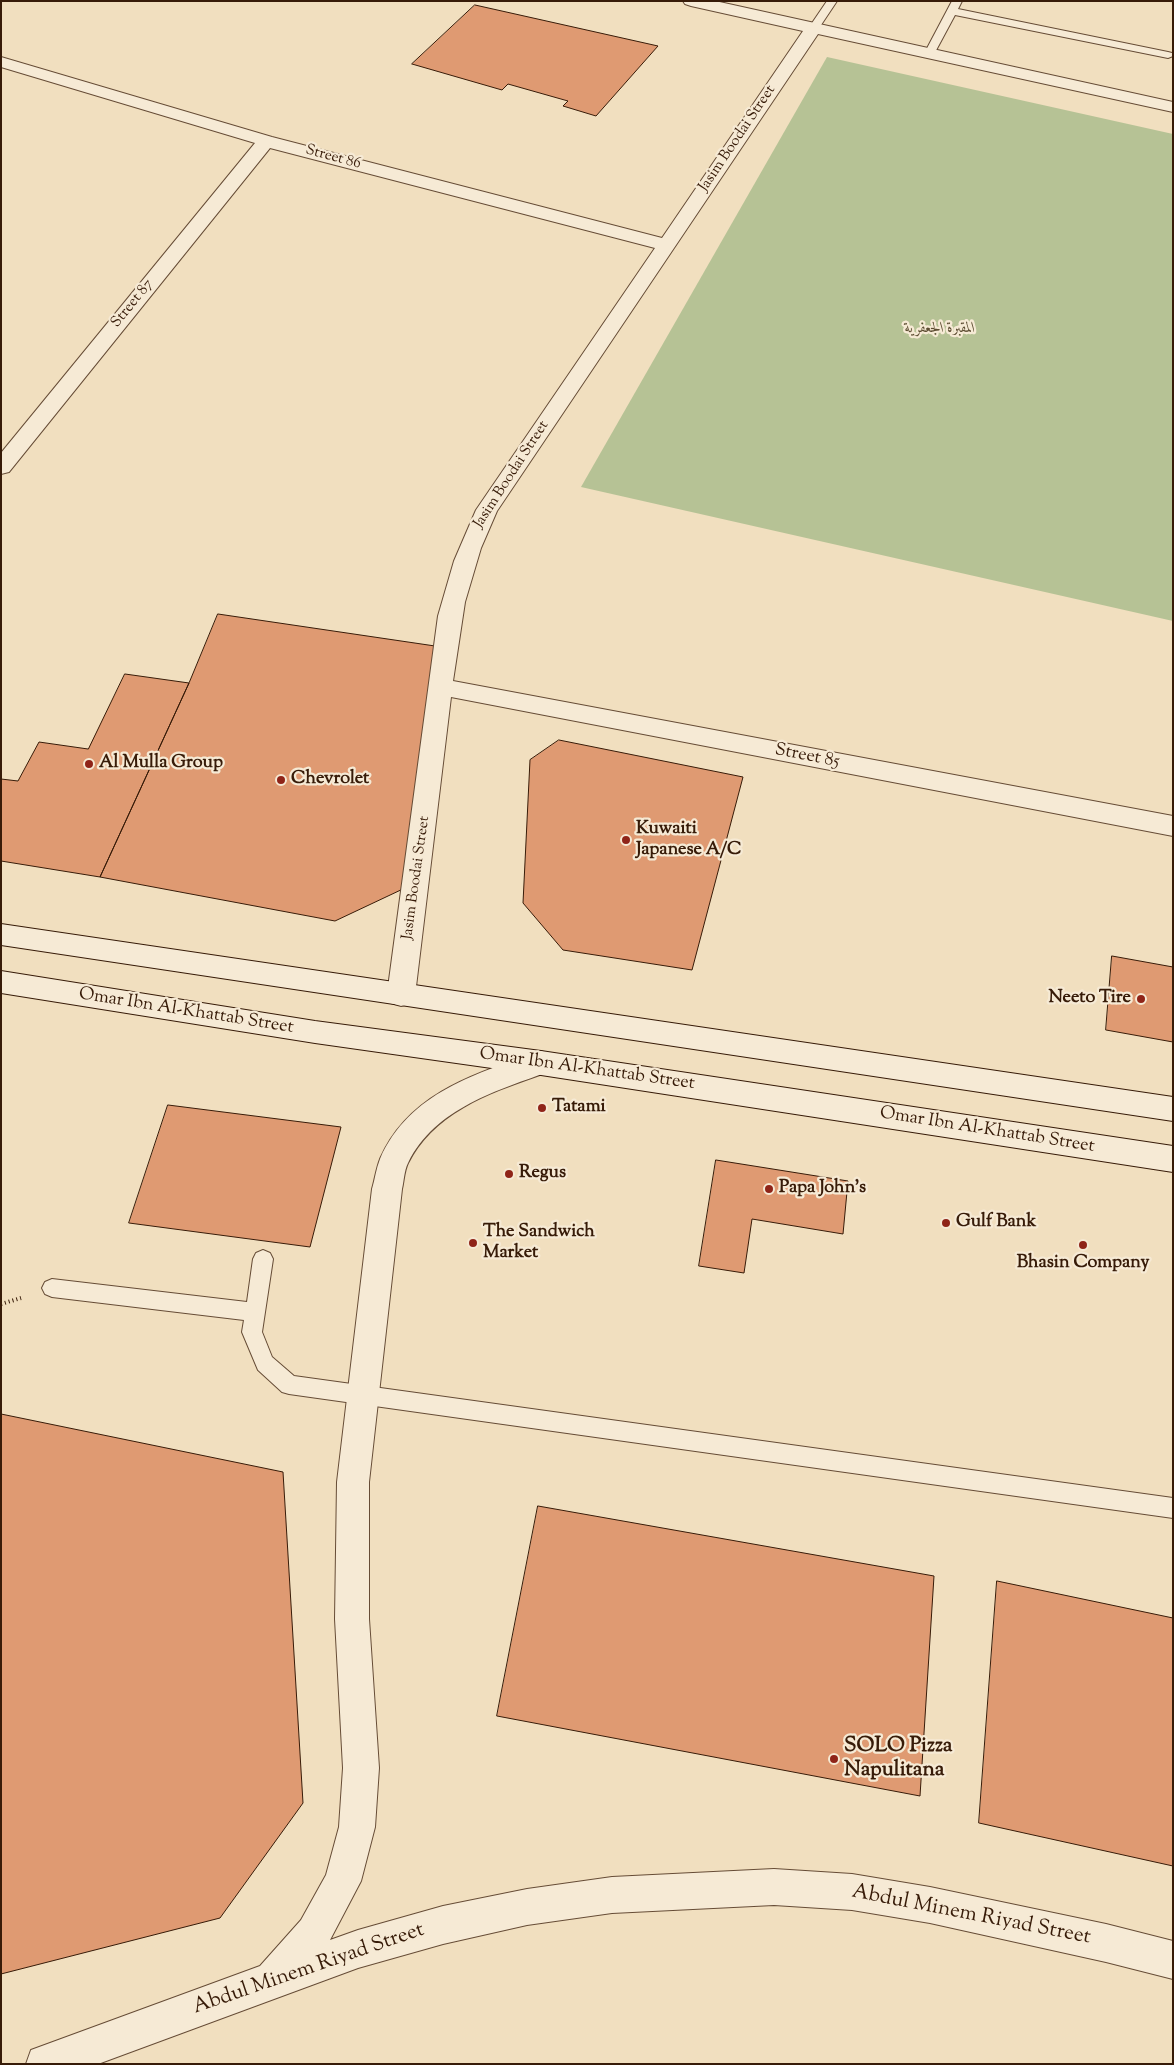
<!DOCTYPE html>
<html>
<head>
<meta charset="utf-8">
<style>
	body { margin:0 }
	#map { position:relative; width:1174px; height:2065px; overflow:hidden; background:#f1dfbf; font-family:"Sorts Mill Goudy",serif }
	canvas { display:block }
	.frame { position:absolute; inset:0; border:2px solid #371b08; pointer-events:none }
</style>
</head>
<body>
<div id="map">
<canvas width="1174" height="2065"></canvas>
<div class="frame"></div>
</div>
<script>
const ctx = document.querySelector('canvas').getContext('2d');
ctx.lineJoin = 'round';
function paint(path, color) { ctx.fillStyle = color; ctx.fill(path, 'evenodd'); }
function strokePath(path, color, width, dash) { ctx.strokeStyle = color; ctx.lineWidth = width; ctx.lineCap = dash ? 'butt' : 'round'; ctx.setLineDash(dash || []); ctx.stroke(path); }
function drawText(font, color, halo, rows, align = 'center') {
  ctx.font = font + ' "Sorts Mill Goudy",Amiri,serif'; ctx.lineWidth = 4.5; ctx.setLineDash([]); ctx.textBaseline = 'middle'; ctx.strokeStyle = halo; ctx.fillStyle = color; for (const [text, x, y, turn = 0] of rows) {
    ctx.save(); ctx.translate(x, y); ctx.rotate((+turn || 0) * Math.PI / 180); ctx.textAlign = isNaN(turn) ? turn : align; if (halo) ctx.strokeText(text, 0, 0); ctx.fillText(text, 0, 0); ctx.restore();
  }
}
const green = new Path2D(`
	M827 57 1173 134V621L581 487Z`);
const building = new Path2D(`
	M475 5 658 46 596 116 563 106 568 101 508 84 502 90 412 64Z
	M218 614 435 646 405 888 335 921 100 877 189 683Z
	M125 674 189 683 100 877 1 861V779L18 781 39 742 88 749Z
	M559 740 743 777 692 970 563 950 523 903 530 760Z
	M1112 956 1173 967V1042L1106 1030Z
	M168 1105 341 1127 310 1247 129 1223Z
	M716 1160 848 1181 843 1234 752 1219 744 1273 699 1266Z
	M1 1414 283 1472 303 1803 220 1918 1 1974Z
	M538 1506 934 1576 920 1796 497 1716Z
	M997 1581 1173 1618V1866L979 1823Z`);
const path = new Path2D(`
	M1 1304 21 1298`);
const lane = new Path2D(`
	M827 1H837L817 31H809L808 29Z
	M952 1H962L958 9 1168 52 1172 53 1173 56 1168 58 955 15 933 56H925L924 54Z
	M263 1250 270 1253 273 1259 262 1332 272 1357 294 1376 1173 1498V1518L289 1394 282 1392 258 1370 242 1332 244 1320 52 1297 45 1294 42 1288 45 1282 52 1279 247 1302 253 1259 256 1253Z`);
const street = new Path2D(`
	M683 1H715L1173 102V112L818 34 497 511 481 548 465 602 453 681 1173 816V836L451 697 415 995 411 1003 401 1006 391 1003 387 995 438 616 454 561 476 510 655 248 270 148 9 472 1 474V453L255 143 1 67V57L272 137 662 238 803 31 691 6 685 4Z
	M541 1051 551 1055 555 1063 551 1071C498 1090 435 1108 408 1163 404 1171 404 1181 402 1189L369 1482V1619L379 1768 375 1827 361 1881 330 1940 358 1930 443 1906 527 1889 612 1877 774 1869 852 1874 930 1887 1106 1924 1173 1941V1979L1106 1962 930 1923 852 1910 774 1905 612 1913 527 1925 443 1944 358 1968 98 2064H26L31 2050 260 1966 301 1920 326 1875 339 1827 343 1768 335 1619 337 1482 372 1189C375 1179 376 1169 380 1159 409 1092 478 1073 541 1051Z`);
const secondary = new Path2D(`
	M1 924 1173 1097V1121L1 945Z
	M1 971 315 1021 541 1051 1173 1146V1172L541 1075 315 1043 1 993Z`);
const markers = [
	[89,764,5,"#8f2418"],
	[281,780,5,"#8f2418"],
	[626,840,5,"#8f2418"],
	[1141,999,5,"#8f2418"],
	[542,1108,5,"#8f2418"],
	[509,1174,5,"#8f2418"],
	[769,1189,5,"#8f2418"],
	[946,1223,5,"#8f2418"],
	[473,1243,5,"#8f2418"],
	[1083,1245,5,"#8f2418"],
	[834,1759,5,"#8f2418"]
];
const farStreetnames = [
	["Jasim Boodai Street",738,139,-56],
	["Street 86",333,158,15],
	["Street 87",133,304,-51],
	["Jasim Boodai Street",512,475,-57],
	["Jasim Boodai Street",417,878,-82]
];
const farParknames = [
	["المقبرة الجعفرية",940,329]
];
const streetNames = [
	["Street 85",807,757,11],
	["Omar Ibn Al-Khattab Street",186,1012,9],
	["Omar Ibn Al-Khattab Street",587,1070,8],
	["Omar Ibn Al-Khattab Street",987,1131,9]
];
const poiNames = [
	["Al Mulla Group",99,764],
	["Chevrolet",291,780],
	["Kuwaiti",636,830],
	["Japanese A/C",636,851],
	["Neeto Tire",1131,999,"right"],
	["Tatami",552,1108],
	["Regus",519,1174],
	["Papa John's",779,1189],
	["Gulf Bank",956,1223],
	["The Sandwich",483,1233],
	["Market",483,1254],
	["Bhasin Company",1083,1264,"center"]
];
const nearPoinames = [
	["SOLO Pizza",844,1747],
	["Napulitana",844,1771]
];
const nearStreetnames = [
	["Abdul Minem Riyad Street",971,1916,11],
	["Abdul Minem Riyad Street",309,1970,-19]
];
paint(green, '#b6c295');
paint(building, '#df9a72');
strokePath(building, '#371b08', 1);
strokePath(lane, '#664c36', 2);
strokePath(street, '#664c36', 2);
strokePath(secondary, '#371b08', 2);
strokePath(path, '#371b08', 4, [1, 3]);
paint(lane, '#f6ead5');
paint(street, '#f6ead5');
paint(secondary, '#f6ead5');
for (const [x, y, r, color] of markers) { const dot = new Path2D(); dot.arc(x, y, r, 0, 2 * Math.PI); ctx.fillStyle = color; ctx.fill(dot); strokePath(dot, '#f6ead5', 2); }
drawText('15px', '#371b08', '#f6ead5', farStreetnames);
drawText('italic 15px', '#5d4d32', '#f6ead5', farParknames);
drawText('18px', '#371b08', '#f6ead5', streetNames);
drawText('bold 18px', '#371b08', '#f6ead5', poiNames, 'left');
drawText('bold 21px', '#371b08', '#f6ead5', nearPoinames, 'left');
drawText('21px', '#371b08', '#f6ead5', nearStreetnames);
</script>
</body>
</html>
